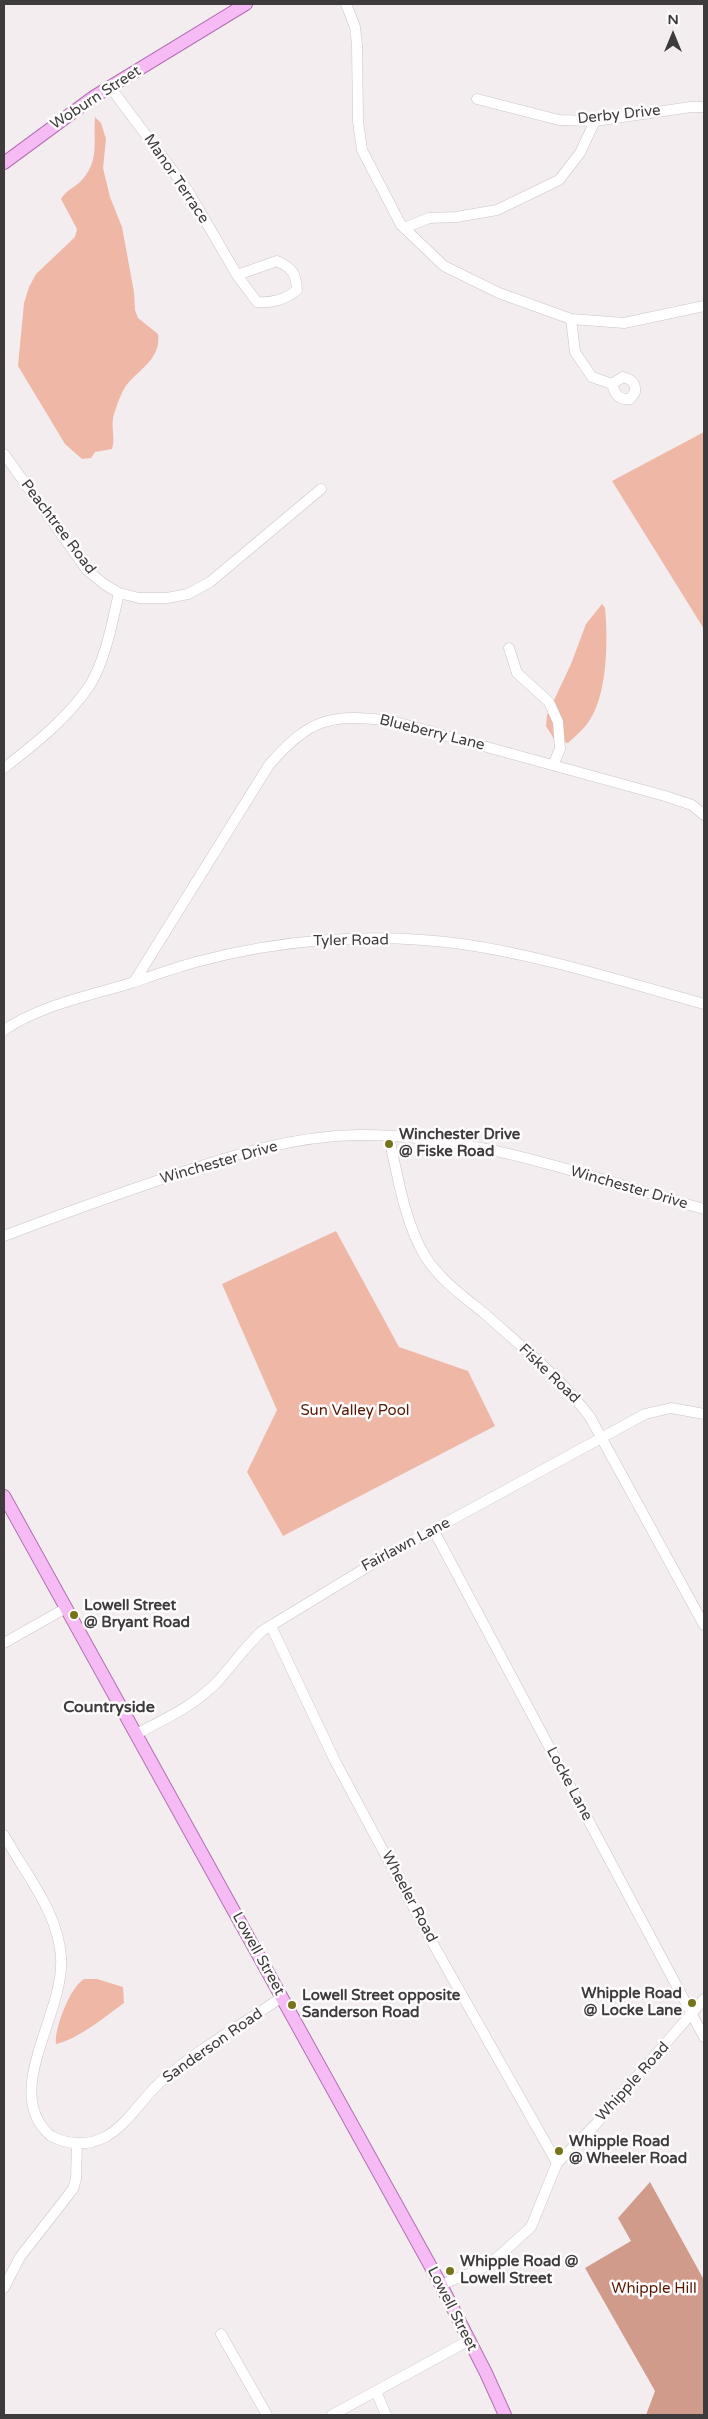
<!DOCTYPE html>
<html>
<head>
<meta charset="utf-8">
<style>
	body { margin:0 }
	#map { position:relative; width:708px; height:2419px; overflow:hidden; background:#f4edf0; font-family:"Varela Round",sans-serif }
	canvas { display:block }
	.frame { position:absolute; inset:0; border:5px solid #3d3b3c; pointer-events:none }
	.north { position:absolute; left:648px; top:10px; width:50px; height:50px; -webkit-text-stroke:4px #fefcfd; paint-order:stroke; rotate:0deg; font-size:14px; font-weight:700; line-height:20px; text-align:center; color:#3d3b3c }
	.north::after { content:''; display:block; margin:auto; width:18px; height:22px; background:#3d3b3c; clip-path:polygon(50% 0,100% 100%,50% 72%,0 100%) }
</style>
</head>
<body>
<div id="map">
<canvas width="708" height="2419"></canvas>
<div class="frame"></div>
<div class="north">N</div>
</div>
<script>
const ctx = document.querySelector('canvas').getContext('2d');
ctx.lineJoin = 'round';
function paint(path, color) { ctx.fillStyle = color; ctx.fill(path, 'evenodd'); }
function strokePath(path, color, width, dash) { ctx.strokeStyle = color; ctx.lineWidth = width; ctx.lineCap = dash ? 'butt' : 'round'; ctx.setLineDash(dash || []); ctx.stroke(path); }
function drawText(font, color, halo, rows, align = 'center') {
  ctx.font = font + ' "Varela Round",sans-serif'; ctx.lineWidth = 5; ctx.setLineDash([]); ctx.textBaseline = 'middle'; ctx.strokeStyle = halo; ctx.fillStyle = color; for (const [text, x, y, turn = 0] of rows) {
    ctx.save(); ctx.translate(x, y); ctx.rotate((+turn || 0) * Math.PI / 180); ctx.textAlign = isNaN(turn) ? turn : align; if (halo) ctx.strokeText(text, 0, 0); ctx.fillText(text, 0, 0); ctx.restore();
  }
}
const green = new Path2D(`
	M95 117 101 123 106 139 103 168 110 197 122 227 134 292 135 310 138 318 158 334C161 357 143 367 129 382 122 389 117 405 114 414 110 427 116 436 112 449L95 452 91 458 82 459 65 444 18 366 24 303 29 287 36 274 75 237 77 229 61 199C66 190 74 188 81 181 100 161 93 142 95 117Z
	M704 432V629L612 481Z
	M602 604 605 608C608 640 608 697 587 724 582 731 574 737 568 743L554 739 546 726 547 715 571 664 586 624Z
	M336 1231 399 1347 468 1371 495 1426 283 1536 247 1472 277 1410 222 1284Z
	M84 1979H97L123 1987 124 2003C106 2016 77 2040 56 2044 54 2029 70 1987 84 1979Z`);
const forest = new Path2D(`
	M650 2182 704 2280V2415H646L655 2391 585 2268 631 2241 618 2218Z`);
const minor = new Path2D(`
	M346 4 355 27 357 45 358 121 362 150 401 225 444 266 499 293 571 319 624 323 704 306
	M110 87 188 191 237 275 277 261C292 268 296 273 297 290 284 300 273 303 257 302L237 275
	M477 99 559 120 595 121 691 107H704
	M404 228 429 218 456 217 497 210 559 180 580 153 595 121
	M571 319 575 352 592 377 612 384 623 377C631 379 636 383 635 392L630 399C618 400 615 394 612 384
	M4 454 87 570 104 584 119 593 139 598H167L188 594 210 582 321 489
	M509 648 517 673 549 702 558 722 560 749 553 765
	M4 768C35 744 68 718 90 685 106 658 112 623 119 593
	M134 982 269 765C310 718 331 713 392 721L665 796 692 805 704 815
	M4 1030C41 1005 89 996 131 983 152 976 174 968 196 962 281 939 374 932 462 944 544 956 624 982 704 1004
	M389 1137C397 1173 405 1224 425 1256 439 1279 464 1297 485 1314 522 1347 560 1377 590 1417L704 1625
	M4 1236C59 1215 115 1195 171 1176 232 1155 293 1136 358 1135 476 1134 592 1178 704 1209
	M434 1531 704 2037
	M271 1626 335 1761 436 1949 557 2163
	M4 1643 66 1608
	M136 1734C165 1719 196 1705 219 1680 234 1663 246 1646 262 1631L387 1555 645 1414 671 1408 704 1414
	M4 1835C25 1874 58 1911 61 1957 65 2015 0 2093 51 2136 68 2145 88 2146 105 2137 129 2124 143 2096 164 2079 200 2048 243 2024 282 1997
	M441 2285 489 2265 531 2227 557 2163 595 2125 704 1999
	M4 2288 20 2257 73 2189 76 2179 77 2144
	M221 2334 267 2415
	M376 2391 386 2415
	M332 2415 468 2341`);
const major = new Path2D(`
	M4 163 95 96 246 4
	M4 1496 441 2285 486 2373 505 2415`);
const markers = [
	[389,1144,5,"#767418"],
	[74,1615,5,"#767418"],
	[692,2003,5,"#767418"],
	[292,2005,5,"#767418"],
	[559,2151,5,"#767418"],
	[450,2271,5,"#767418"]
];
const streetNames = [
	["Woburn Street",96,98,-33],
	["Derby Drive",619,115,-6],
	["Manor Terrace",176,179,56],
	["Peachtree Road",58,527,53],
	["Blueberry Lane",432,733,14],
	["Tyler Road",351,941,-1],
	["Winchester Drive",219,1163,-16],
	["Winchester Drive",629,1188,16],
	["Fiske Road",549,1374,44],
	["Fairlawn Lane",406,1545,-28],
	["Locke Lane",569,1784,62],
	["Wheeler Road",409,1897,62],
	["Lowell Street",258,1954,61],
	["Sanderson Road",213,2046,-35],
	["Whipple Road",633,2082,-48],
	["Lowell Street",452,2309,63]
];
const poiNames = [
	["Winchester Drive",399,1135],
	["@ Fiske Road",399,1152],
	["Lowell Street",84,1606],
	["@ Bryant Road",84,1623],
	["Whipple Road",682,1994,"right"],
	["@ Locke Lane",682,2011,"right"],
	["Lowell Street opposite",302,1996],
	["Sanderson Road",302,2013],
	["Whipple Road",569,2142],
	["@ Wheeler Road",569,2159],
	["Whipple Road @",460,2262],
	["Lowell Street",460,2279]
];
const parkNames = [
	["Sun Valley Pool",355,1411],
	["Whipple Hill",654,2289]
];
const neighbourhoodNames = [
	["Countryside",109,1708]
];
paint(green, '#eeb7a6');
paint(forest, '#d19b8b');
strokePath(minor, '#cbc4c7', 11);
strokePath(major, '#b170b0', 14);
strokePath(minor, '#fff', 10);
strokePath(major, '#f6bbf5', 12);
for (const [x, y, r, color] of markers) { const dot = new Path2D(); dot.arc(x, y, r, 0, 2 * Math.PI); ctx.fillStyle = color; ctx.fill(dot); strokePath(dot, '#fefcfd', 2); }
drawText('15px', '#3d3b3c', '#fefcfd', streetNames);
drawText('bold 15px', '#3d3b3c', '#fefcfd', poiNames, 'left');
drawText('15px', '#571701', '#fefcfd', parkNames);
drawText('bold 16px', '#3d3b3c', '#fefcfd', neighbourhoodNames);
</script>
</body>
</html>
